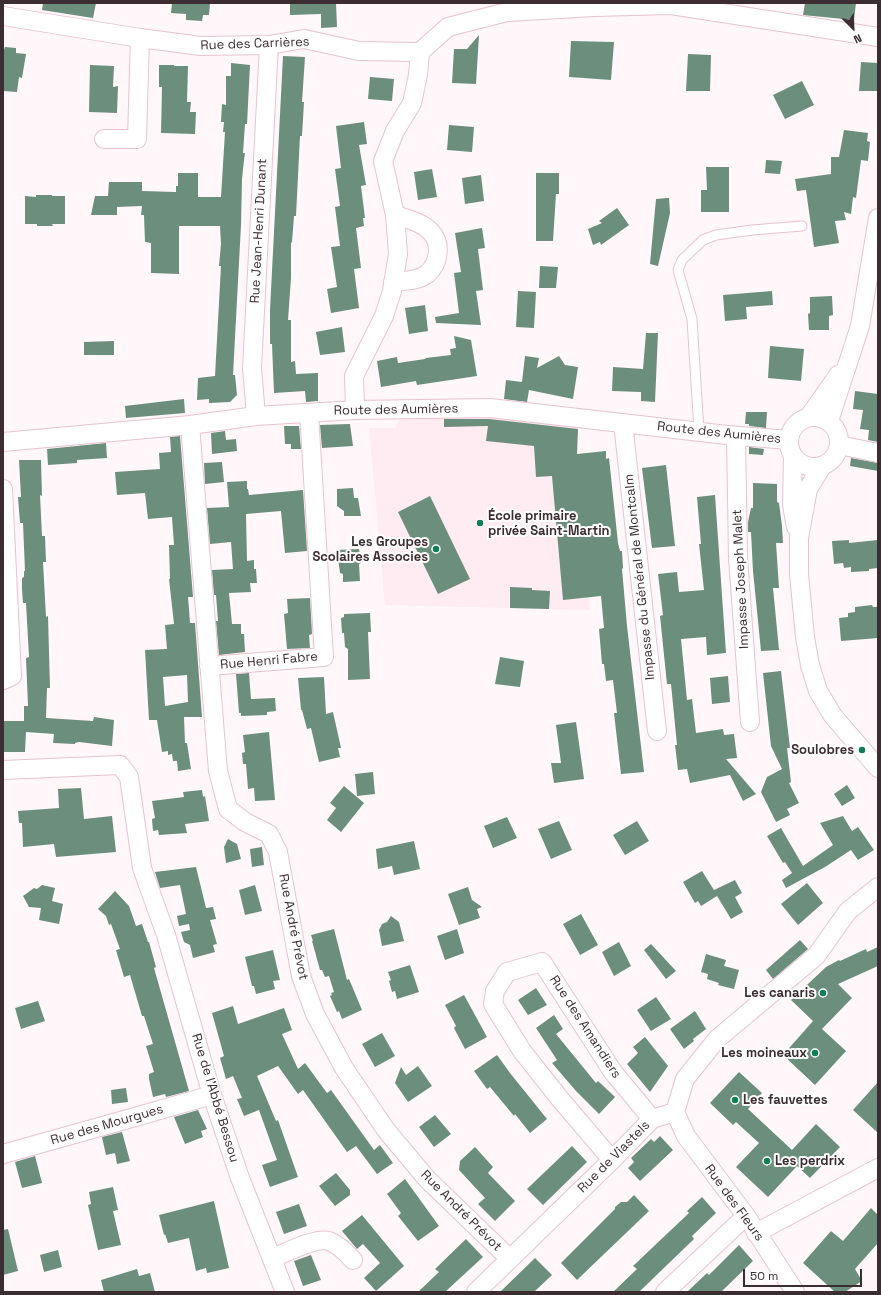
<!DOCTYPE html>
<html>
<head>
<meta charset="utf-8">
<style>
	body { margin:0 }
	#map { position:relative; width:881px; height:1295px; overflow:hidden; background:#fff7fa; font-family:"Space Grotesk",sans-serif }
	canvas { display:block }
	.frame { position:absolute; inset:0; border:4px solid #3c2d33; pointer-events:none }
	.north { position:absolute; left:833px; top:8px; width:40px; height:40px; -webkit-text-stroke:3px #fff; paint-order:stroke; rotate:156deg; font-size:11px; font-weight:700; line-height:16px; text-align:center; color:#3c2d33 }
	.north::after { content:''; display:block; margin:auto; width:14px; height:18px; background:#3c2d33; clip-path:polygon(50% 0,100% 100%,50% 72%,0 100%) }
	.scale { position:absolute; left:743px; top:1269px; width:119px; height:18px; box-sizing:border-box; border:2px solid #3c2d33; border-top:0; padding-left:5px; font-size:12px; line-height:14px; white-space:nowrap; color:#3c2d33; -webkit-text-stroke:3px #fff; paint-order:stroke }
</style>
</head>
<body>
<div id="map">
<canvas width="881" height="1295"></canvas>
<div class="frame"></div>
<div class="north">N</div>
<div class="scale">50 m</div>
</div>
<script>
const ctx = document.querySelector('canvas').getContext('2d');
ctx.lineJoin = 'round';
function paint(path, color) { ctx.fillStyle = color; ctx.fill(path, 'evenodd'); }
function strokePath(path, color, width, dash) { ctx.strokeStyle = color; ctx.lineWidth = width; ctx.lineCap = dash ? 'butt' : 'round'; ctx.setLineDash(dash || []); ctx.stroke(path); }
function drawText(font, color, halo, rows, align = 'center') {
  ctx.font = font + ' "Space Grotesk",sans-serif'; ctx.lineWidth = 4; ctx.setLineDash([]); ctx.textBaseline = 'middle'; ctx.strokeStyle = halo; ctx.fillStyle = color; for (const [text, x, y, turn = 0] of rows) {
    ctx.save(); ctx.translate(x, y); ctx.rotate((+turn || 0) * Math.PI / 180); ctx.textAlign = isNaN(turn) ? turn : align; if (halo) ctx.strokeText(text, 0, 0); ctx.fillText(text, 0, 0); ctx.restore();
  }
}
const built = new Path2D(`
	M488 414 578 425 577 452 579 479 590 610 385 605 369 428H395L401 417Z`);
const building = new Path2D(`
	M43 3H96L93 18 42 10Z
	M172 3H210L209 15H203L202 21 186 20V14L171 13Z
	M290 3H336L337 27 321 28V14L290 15Z
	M805 3H856L854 20 803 15Z
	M479 35 476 84 452 83 454 49H467Z
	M571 41 614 42 611 80 569 77Z
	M5 47 16 48V53L26 54 22 78 19 77 17 92 3 91V52Z
	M688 54 711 55 710 91H686Z
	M283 56 305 57 302 102H304L302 136H300L296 216H294L292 242 291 243V278L288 320H291V362L295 361 296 374 318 373V401L306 402 305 391 274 393 272 344H270V310Z
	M861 62 878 63V91H859Z
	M231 63 250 65 247 124H245L243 153H245L244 160 242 179 241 225 233 375H235L237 395 230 402 209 403V399L197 400 198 378 215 376 221 266H219L221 244 220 226H179V274L151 273V243L145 242 144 215H141L142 206 117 207V215H91L95 196H108L109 182H142V191L176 192V186H178V173H198V197H221L225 132H223L224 122H221L222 104 226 105V76H231Z
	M90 65 114 66 113 87 118 86 117 113 89 112Z
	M159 65H174V66H188L187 102H191L190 112H196L195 134 161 133 162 87H159Z
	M370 77 394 79 392 101 368 99Z
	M802 81 814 105 785 119 773 95Z
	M364 122 367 144 359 145 366 185 361 186 365 218H363L364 226 356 228 361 268 354 269 359 308 331 313 327 289 337 287 331 247 340 246 335 207 340 206 335 169 341 168 336 126Z
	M449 125 474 127 472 152 447 150Z
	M844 130 868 133 867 141 870 142 868 161 861 160 856 198 853 197 851 214 844 212 846 220 835 221 839 243 814 247 806 190 797 191 795 179 831 174V157H839Z
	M766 160 782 161 780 174 765 173Z
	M706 167H729V212H701V190H707Z
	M432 169 437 197 418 200 414 172Z
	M536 173H559V194H556L553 241H536Z
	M481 175 484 201 465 204 462 178Z
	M36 195H52V196H65V224H52L53 226H37V224H25V196L36 197Z
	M667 198H669L670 213 658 266 650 264 656 199Z
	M617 208 629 225 601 245 600 242 593 245 588 229 602 223 599 221Z
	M482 228 485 248 478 249 483 290 476 291 481 325 436 323 435 317 459 313 454 273 461 272 455 233Z
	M540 266 558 267 556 288H539Z
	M518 291 536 292 534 328 516 327Z
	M772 291 773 305 746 307 747 319 725 321 723 295Z
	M832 296 833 315 829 316V330H809L808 314 810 313V297Z
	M425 305 428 331 409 334 405 308Z
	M342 327 345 352 320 355 316 332Z
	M646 333H658L655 402 641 401V392L612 391 613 367 643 369Z
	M454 336 471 340 477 376 417 385 416 381 381 387 377 361 397 357 398 363 425 359 426 358 451 355 450 349 456 348Z
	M114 341V355H84V342Z
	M770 346 804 349 801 381 768 378Z
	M525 356 539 358 537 368 559 356 565 365 578 367 573 399 529 390 527 402 504 399 506 380 522 382Z
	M855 391 878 394 877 424H878V442L868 440 869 430 860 429 863 410 853 409Z
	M184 399 185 413 126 418 125 406Z
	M746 412H767L766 428 749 426V424H745Z
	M444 419H489L578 429 577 454 606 451V459L609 458 618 543 620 551H622L623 568 622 569 627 626 644 772 621 774 614 713H617L613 680 606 681 604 664H602L599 629 604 628 601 596 563 600 552 476 536 477 534 446 486 441 488 426 444 427Z
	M350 424 353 446 322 448 320 425Z
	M284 426H299L301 449H291V444H285Z
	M225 431 226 440 236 439 237 451 212 454 211 433Z
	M180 436 193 597H188L189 609 190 623H195L202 717H184L185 743H187L191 769 178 771 177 761H173L172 754 168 755V751L162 752 157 720H149L145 650 167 649 165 625 174 624 169 579H170L169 545H174L172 517 148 519 145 493 117 495 115 472 160 469 159 453 171 452 170 437ZM187 675 188 702 165 706 163 677Z
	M106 443 107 458 77 460V463L48 465 47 449Z
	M749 447 764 449 763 455 749 454Z
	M851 458 878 463V471L850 466Z
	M19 460H41L42 496 40 495 42 536H45L46 562H43L46 617 48 616 50 688H47L46 718 93 721 94 717 114 720 112 746 79 742 75 743V744L53 743 54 734 26 732 25 752H4V721H24V706H28L26 658 29 657 26 603H23L22 589V578L24 577V571H25L23 523H20L18 497H21Z
	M222 462 224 482 205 484 204 463Z
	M666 465 675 546 652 548 642 468Z
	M247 481V489H248L249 495 303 490 307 551 285 553 281 511 246 514 247 561 254 560V569H256L257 583H250L251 592 229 593 232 624H241V634H244L245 652 219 655 216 621H218L216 595H214L212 570 233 569 231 542 210 544 207 508 229 507 227 482Z
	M753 483 777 484V502L779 503 782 526 783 543H776L779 588H773L779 650 761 651 753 571 751 532H748V522L751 508H753Z
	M353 488 354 498H358L361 516H344V511L337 506V489Z
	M715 495 726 653 707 655 706 637 681 639 687 700 692 699 696 733 723 729 724 735 734 734 737 758 726 759 756 794 743 801 730 775 690 783 687 769 678 770 675 745H677L671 684H667L660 616 663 615 658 574 677 572 679 592 704 590 699 544H701L697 497Z
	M430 496 470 579 438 594 398 512Z
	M849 540V543L878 540V568L869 569V571L851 572V567L844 568 843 563 834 564 832 541Z
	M359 549 361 563 359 564 360 581 343 582V574L340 573 337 550Z
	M510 587 532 588V590L550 591 549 609 510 608Z
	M310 598 312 634 309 635 310 648 287 649 284 614 288 613 287 599Z
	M872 605 873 607H878V638L841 641 839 618 848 617V613L855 612V607Z
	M370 613 371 632H368L370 679 348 680V649L345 647 344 633H342L341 618 344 617V614Z
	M500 657 524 661 520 687 495 684Z
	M781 671 790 748H787L791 782 789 783 799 803 787 809 790 815 776 822 761 792 767 777 782 769 771 746 763 673Z
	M249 673 251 699 275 698 276 711 267 712V715L241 716V713H239L236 674Z
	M728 676 730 702 712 704 710 678Z
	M324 677 326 714 333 712 341 748H338L340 757 319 762 311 728 307 729 302 710H301L298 678Z
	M576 722 584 779 554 783 551 763H561L556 725Z
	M269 732 275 800 255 801 254 788 248 789 246 764H243L242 753 245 752 243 735Z
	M373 772 375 794 357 796 355 774Z
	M847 785 855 798 842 806 834 794Z
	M344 786 364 803 341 832 327 820 336 808 330 803Z
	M81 788 84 819 112 816 116 852 56 857 54 844 23 847 22 823H19L18 811 59 808 58 789Z
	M202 790 203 797 205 796 209 821 185 824 187 833 159 835 158 830 153 831 152 819 155 818 152 801 184 797 183 792Z
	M843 816 852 831 858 827 874 850 858 860 851 850 825 867 786 888 782 880 792 873 785 862 783 863 767 836 781 828 803 866 833 845 820 823Z
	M507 817 517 838 493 848 484 826Z
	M559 821 572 850 551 859 538 829Z
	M637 821 649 841 625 855 613 835Z
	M228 839 237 844 241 859 226 863 224 847Z
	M414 841 420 869 394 875 392 866 378 869 376 849Z
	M262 847 264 865 252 867 250 849Z
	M196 867 206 908 213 907 216 919 210 920 217 944 213 945 215 952 193 958 190 945 184 942 181 932 190 930 189 924 179 926 177 916 186 914 180 885 160 888 155 872Z
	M702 871 714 890 735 880 742 893 735 897 743 912 731 919 717 896 701 906 698 901 695 903 683 882Z
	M807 883 823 903 798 925 781 904Z
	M42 885 55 888 52 901 63 904 59 924 39 920 41 908 29 907 23 896 34 888 37 889Z
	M255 885 262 911 245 915 239 890Z
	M468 887 472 900 482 907 477 909 480 918 459 925 448 894Z
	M115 891 129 906 136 926 142 924 148 942H149L156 967 154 968 189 1091 166 1097 165 1094 153 1097 149 1079V1074L154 1072 146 1046 153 1044 144 1016H142L130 975 124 977 116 950 120 949 111 924 109 925 106 916 98 909Z
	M581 914 598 945 580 955 563 924Z
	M391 916 399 922 404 941 382 946 379 930 382 924 387 922Z
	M334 929 347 980 349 979 362 1010 342 1019 339 1011 337 1012 330 996 332 995 331 993 334 992 329 976 325 977 322 970H320L312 941H313L311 935Z
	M457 929 464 953 445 960 437 936Z
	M800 940 808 949 773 979 766 970Z
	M619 942 631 966 614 976 602 952Z
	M651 944 676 971 666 979 644 950Z
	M878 947V966L838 984 852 998 822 1029 846 1051 815 1085 783 1055 813 1021 791 1000 826 967 839 960 840 961 866 949 867 952Z
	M273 950 280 980 273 981 275 989 256 994 254 986H252L245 957Z
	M706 954 726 960 724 966 739 970 734 989 718 985 719 983 707 979 708 974 701 972Z
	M410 965 419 992 397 999 395 991 392 992 389 981 391 980 388 972Z
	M536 988 547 1005 528 1015 518 1000Z
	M464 995 487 1037 465 1049 454 1028 456 1026 445 1005Z
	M656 997 671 1019 651 1031 637 1010Z
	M38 1001 45 1021 21 1029 15 1008Z
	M233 1006 238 1024 284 1008 292 1030 282 1034 298 1069 305 1063 327 1093 331 1090 374 1150 380 1145 393 1163 377 1174 356 1146 347 1152 303 1090 298 1094 278 1066 257 1076 276 1121 278 1120 298 1177 270 1187 262 1165 277 1160 259 1110 244 1116 237 1099 242 1098 233 1076 226 1079 220 1058 224 1056 212 1013Z
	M695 1011 706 1029 693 1039 694 1041 684 1049 670 1029Z
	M554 1015 563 1029 556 1034 596 1083 598 1081 615 1097 599 1114 576 1091 552 1063 557 1060 536 1028Z
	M382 1033 395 1056 375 1067 362 1044Z
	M645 1037 668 1066 650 1092 627 1064 638 1053 633 1047Z
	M497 1055 510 1073 547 1119 530 1133 515 1114 514 1116 490 1087 487 1089 474 1071Z
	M418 1066 432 1086 408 1102 395 1083 401 1067 406 1075Z
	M739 1072 762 1093 748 1109 792 1150 816 1124 840 1147 810 1178 797 1166 768 1197 736 1167 759 1143 736 1122 733 1125 710 1103Z
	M878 1082V1133L853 1110Z
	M126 1088 128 1102 112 1104 111 1090Z
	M198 1110 207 1129 201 1131 203 1137 185 1144 174 1117Z
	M435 1115 451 1134 434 1147 419 1127Z
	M122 1132 130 1161 117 1164 115 1153 106 1155 102 1137Z
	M660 1136 673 1150 640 1181 628 1168 634 1162 631 1158 651 1139 654 1142Z
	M572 1146 587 1162 543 1205 527 1189Z
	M475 1147 493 1167 488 1173 515 1201 495 1221 478 1204 485 1198 459 1170 460 1161Z
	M35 1156 42 1183 22 1188 15 1162Z
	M336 1173 350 1190V1195L335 1206 319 1186Z
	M405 1179 439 1226 418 1241 398 1216 401 1213 387 1194Z
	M113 1187 118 1210 113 1211 121 1245 98 1250 88 1205 91 1204 89 1192Z
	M634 1195 649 1211 577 1280 561 1263 615 1209V1207L621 1202H627Z
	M702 1197 716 1213 692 1236 694 1239 639 1292H613L637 1269 633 1266 689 1213 687 1211Z
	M214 1201 229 1268 207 1273 206 1268 196 1271 189 1238 168 1243 165 1234 164 1235 159 1215Z
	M299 1204 307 1226 284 1234 276 1212Z
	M871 1208 878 1215V1243L855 1269 862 1281 845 1292H835L803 1263 831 1231 843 1241Z
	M362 1215 404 1266 376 1291 364 1278 380 1263 363 1244 357 1249 342 1231Z
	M8 1229 18 1271 3 1275V1230Z
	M466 1239 483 1257 445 1292H418L439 1272 435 1269Z
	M739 1245 753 1261 721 1292H687L707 1273 709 1275Z
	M58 1250 62 1267 44 1272 40 1255Z
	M311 1255 321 1280 303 1286 294 1261Z
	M535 1258 552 1275 534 1292H500Z
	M137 1269 139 1276 150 1273 155 1292H104L101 1280Z`);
const lane = new Path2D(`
	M699 431 692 319 678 270 682 260 703 240 716 235 752 230 802 226`);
const street = new Path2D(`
	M3 16 140 38 201 46 269 45 304 39 359 51 420 52 448 27 507 12 594 7 671 5 878 37
	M104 139H137L140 38
	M393 282C404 281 418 281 427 274 439 264 442 244 431 232 422 222 407 219 395 215
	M355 410 354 376 384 316 392 291 398 254 395 215 383 161 395 131 412 103 418 75 420 52
	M256 416 252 368 269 45
	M789 442a25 25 0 1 1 50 0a25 25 0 1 1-50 0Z
	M808 418 839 374
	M829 421 860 326 878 218
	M623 423 657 731
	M190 425 218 771 228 809 245 822 269 834 278 852 301 976 315 1014 344 1068 386 1130 427 1179 510 1259
	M736 436 738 558 750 722
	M3 442 190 425 256 416 355 410 490 408 727 435 789 440
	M839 445 878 453
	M793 455 792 505 796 527
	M822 466 808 489 799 538V574L805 637 810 665 818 691 833 716 878 768
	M3 489 12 676 3 680
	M209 666 324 657 309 413
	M3 770 120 765 129 777 142 868 166 935 212 1095 240 1178 285 1292
	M675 1112 686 1136 746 1216 795 1292
	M3 1154 128 1119 212 1095
	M612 1160 560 1099 522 1051 493 1004 495 991 507 972 542 962 613 1072 652 1119
	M756 1233 878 1168
	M273 1258C285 1253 316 1237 329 1241 339 1245 346 1252 353 1260
	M476 1292 612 1160 652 1119 675 1112 685 1079 717 1039 816 956 848 911 878 887
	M665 1292 746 1216`);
const markers = [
	[480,523,4,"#117d58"],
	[436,549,4,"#117d58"],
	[862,750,4,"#117d58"],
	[823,993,4,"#117d58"],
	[815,1053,4,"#117d58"],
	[735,1100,4,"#117d58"],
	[767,1161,4,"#117d58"]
];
const streetNames = [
	["Rue des Carrières",255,44,-2],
	["Rue Jean-Henri Dunant",259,231,-87],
	["Route des Aumières",396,410,-1],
	["Route des Aumières",719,433,6],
	["Impasse du Général de Montcalm",640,577,-96],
	["Impasse Joseph Malet",741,579,-93],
	["Rue Henri Fabre",269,661,-5],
	["Rue André Prévot",293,927,79],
	["Rue des Amandiers",585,1027,57],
	["Rue de l'Abbé Bessou",215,1098,73],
	["Rue des Mourgues",107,1125,-16],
	["Rue de Viastels",614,1157,-45],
	["Rue des Fleurs",734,1203,54],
	["Rue André Prévot",461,1211,45]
];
const poiNames = [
	["École primaire",488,516,"left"],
	["privée Saint-Martin",488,531,"left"],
	["Les Groupes",428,542],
	["Scolaires Associes",428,557],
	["Soulobres",854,750],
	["Les canaris",815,993],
	["Les moineaux",807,1053],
	["Les fauvettes",743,1100,"left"],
	["Les perdrix",775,1161,"left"]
];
paint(built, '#ffebf2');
paint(building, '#6b8e7d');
strokePath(lane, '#e8c2d0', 11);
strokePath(street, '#e8c2d0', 20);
strokePath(lane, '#fff', 9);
strokePath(street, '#fff', 18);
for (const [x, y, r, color] of markers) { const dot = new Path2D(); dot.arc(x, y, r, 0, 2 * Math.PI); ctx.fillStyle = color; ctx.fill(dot); strokePath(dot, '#fff', 1.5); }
drawText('13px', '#3c2d33', '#fff', streetNames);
drawText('bold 13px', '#3c2d33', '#fff', poiNames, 'right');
</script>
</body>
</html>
